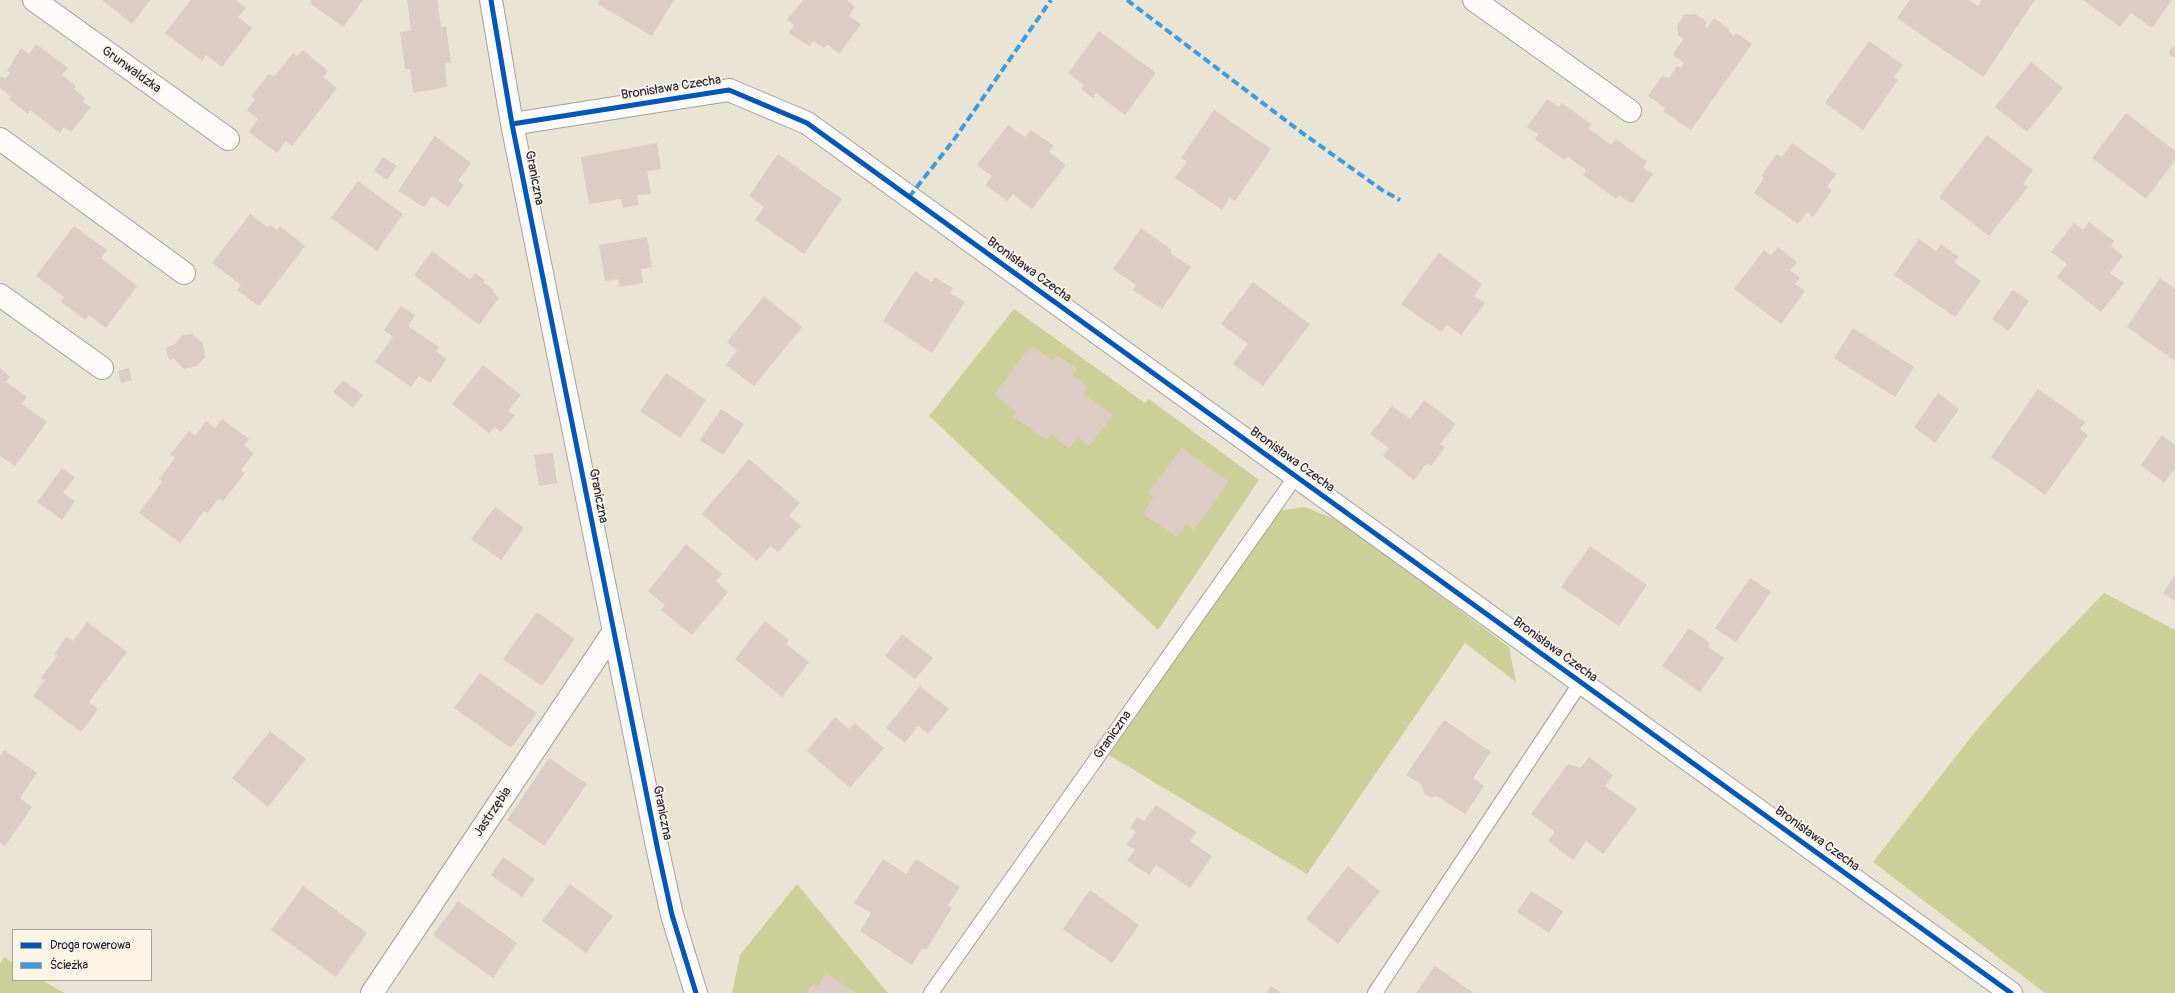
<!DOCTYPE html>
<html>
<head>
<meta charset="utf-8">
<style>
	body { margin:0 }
	#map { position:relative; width:2175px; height:993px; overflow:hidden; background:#eae4d5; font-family:Pangolin,sans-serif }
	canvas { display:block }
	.legend { position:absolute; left:12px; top:929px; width:140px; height:52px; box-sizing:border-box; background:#fcf5e5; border:1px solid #a5a1a1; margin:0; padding:5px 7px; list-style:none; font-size:12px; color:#22223b }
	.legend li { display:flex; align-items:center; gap:8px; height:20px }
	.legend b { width:20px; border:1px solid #a5a1a1 }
</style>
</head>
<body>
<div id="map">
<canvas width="2175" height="993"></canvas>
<ul class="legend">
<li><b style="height:5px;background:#0057b8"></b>Droga rowerowa</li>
<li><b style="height:5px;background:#3c9ce2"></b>Ścieżka</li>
</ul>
</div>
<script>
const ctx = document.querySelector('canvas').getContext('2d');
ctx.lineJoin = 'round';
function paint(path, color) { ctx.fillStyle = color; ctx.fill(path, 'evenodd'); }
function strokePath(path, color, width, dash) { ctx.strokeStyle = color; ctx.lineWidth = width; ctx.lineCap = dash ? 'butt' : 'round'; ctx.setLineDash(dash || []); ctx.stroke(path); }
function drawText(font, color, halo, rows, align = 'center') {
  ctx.font = font + ' Pangolin,sans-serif'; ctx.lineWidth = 3.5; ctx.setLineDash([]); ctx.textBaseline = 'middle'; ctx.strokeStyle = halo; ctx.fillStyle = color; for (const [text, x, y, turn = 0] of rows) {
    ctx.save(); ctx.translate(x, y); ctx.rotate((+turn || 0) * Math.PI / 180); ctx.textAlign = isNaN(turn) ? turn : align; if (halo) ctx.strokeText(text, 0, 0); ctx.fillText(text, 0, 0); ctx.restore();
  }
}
const green = new Path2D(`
	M1014 309 1145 403 1149 399 1259 480 1158 630 929 416Z
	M1305 507 1342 522 1509 647 1516 682 1465 643 1307 874 1109 755 1278 511Z
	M2104 593 2175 630V993H2045L1873 862 1979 727 2027 673Z
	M797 884 888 993H732L740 955Z
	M4 957 13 963V980H42L64 993H0V963Z`);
const building = new Path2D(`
	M102 0H150L132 24Z
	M191 0H236L246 8 238 17 252 28 222 67 206 55 202 61 165 33Z
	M312 0H363L343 27 310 3Z
	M407 0H437L441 27 446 26 451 63H445L447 87 413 93 410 69H405L400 32 411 31Z
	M600 0H674L652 36 598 4Z
	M803 0H847L855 7 849 16 861 24 839 54 827 44 824 48 814 41 809 46 789 33 794 25 787 20Z
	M1910 0H1969L1978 6 1982 0H2035L1983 77 1897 18Z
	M2083 0H2172L2152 28 2131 13 2120 27Z
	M1695 14 1706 21V29L1714 18 1729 29 1728 31 1734 36 1736 33 1752 44 1691 130 1663 111 1665 108 1648 96 1662 76 1669 78 1677 66 1681 68 1684 63 1673 55 1683 39 1678 35 1677 26 1684 15Z
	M1099 31 1156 73 1125 115 1096 93 1093 98 1081 89 1084 85 1068 73Z
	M1869 41 1903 65 1894 77 1898 80 1863 130 1825 103Z
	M36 44 68 68 62 75 76 86 74 89 85 98 83 102 91 107 71 132 64 127 60 133 30 110 28 114 9 99 11 97 0 88V78L2 76 5 79 10 73 7 71 21 48 29 54Z
	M2175 44V58L2168 53Z
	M303 50 328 71 323 77 337 88 292 146 286 141 277 153 249 132 258 119 247 110 255 99 251 96 269 74 274 77 293 53 297 56Z
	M2031 62 2063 88 2027 132 1995 107Z
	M1547 99 1559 107 1562 103 1591 124 1588 128 1611 145 1616 139 1647 162 1643 167 1653 174 1632 204 1619 195 1616 199 1583 175 1586 170 1568 157 1564 160 1535 139 1538 134 1527 127Z
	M1214 110 1271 149 1235 201 1230 197 1222 210 1175 178 1187 162 1181 158Z
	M2126 113 2175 151V160L2146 199 2092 158Z
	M1008 125 1025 137 1031 130 1054 146 1049 152 1066 165 1032 209 1013 194 1007 201 985 185 992 176 977 165Z
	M1987 135 2033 170 2023 184 2028 187 1989 236 1939 197Z
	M435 136 471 163 458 181 464 185 448 207 432 196 424 207 398 191Z
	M657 143 661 169 647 171 651 194 637 195 639 205 623 208 621 199 589 204 581 157Z
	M1792 143 1836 174 1827 187 1832 190 1813 217 1807 212 1798 224 1754 193 1764 178 1761 176 1777 154 1782 157Z
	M778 154 842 199 804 254 755 220 764 207 749 196Z
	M383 157 397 166 387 180 374 171Z
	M358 181 403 214 377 251 331 218Z
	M250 214 268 228 270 225 277 230 280 226 305 246 259 306 237 290 241 285 212 263Z
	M2089 222 2114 241 2111 246 2123 256 2110 273 2124 283 2101 312 2057 277 2067 264 2051 252 2074 223 2083 230Z
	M74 226 107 250 101 258 137 286 106 328 89 315 85 320 61 302 64 297 36 276Z
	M1141 228 1172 250 1170 253 1191 267 1162 309 1133 290 1136 285 1113 269Z
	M647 237 652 267 641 269 643 283 619 287 618 279 605 281 599 245Z
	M1919 239 1936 251 1941 244 1959 257 1954 262 1981 281 1955 317 1894 275Z
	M1778 247 1797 262 1790 270 1800 278 1795 284 1805 291 1781 324 1734 289 1764 250 1771 255Z
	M432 251 470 280 475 273 485 280 483 282 494 290 493 292 499 298 479 325 414 275Z
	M1439 253 1482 284 1474 296 1485 303 1461 335 1447 325 1441 332 1401 304Z
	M915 271 932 282 935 277 953 288 950 293 965 302 932 353 883 321Z
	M2160 278 2175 289V361L2127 327Z
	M1253 282 1310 324 1263 386 1233 364 1248 344 1221 324Z
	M2013 290 2029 301 2008 331 1992 319Z
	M764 296 802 327 754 386 726 365 737 350 727 342Z
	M401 306 415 315 408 326 439 347 436 351 447 359 430 383 419 376 411 387 375 362 393 337 384 330Z
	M1853 328 1914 367 1895 397 1834 358Z
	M192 334 203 343 205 358 196 366 184 369 174 359 169 360 166 348 175 344 182 335Z
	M1031 345 1053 361 1057 355 1077 369 1072 375 1088 387 1084 394 1113 415 1089 446 1078 437 1069 449 1052 434 1046 440 1013 416 1016 412 994 395Z
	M483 365 521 395 508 411 515 415 501 432 495 427 489 433 452 404Z
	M0 368 10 377 6 382 27 397 22 404 47 422 15 466 0 456Z
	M129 368 132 380 121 383 118 371Z
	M666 373 706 400 680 438 640 411Z
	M343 380 363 395 353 408 333 392Z
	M2038 389 2085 422 2080 429 2088 435 2045 495 1991 457Z
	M1938 393 1959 409 1935 443 1914 427Z
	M1424 400 1456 424 1440 444 1445 447 1431 466 1427 463 1414 480 1383 456 1389 448 1370 434 1392 406 1410 419Z
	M721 409 744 424 723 455 700 440Z
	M222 419 249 439 244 445 254 453 241 470 245 473 223 501 218 499 208 513 204 511 180 543 139 513 162 482 159 479 175 458 170 455 189 431 195 436 206 421 215 428Z
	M2162 435 2175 445V468L2164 483 2141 465Z
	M1182 448 1229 482 1194 530 1187 524 1177 537 1143 514 1154 498 1148 493Z
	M553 453 557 483 539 486 534 455Z
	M749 459 800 503 789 516 801 526 778 552 770 546 757 561 702 514Z
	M62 468 75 477 63 493 75 501 62 520 37 502Z
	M495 507 524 528 501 560 471 539Z
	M686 544 722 574 716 581 728 592 692 635 661 610 665 605 648 591Z
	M1590 546 1647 585 1619 626 1561 587Z
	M2175 575V601L2163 593Z
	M1750 578 1771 592 1736 642 1715 628Z
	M537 612 575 639 542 686 503 659Z
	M765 621 789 640 786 644 809 662 782 697 735 659Z
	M87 622 127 652 89 702 98 709 81 732 33 696 45 680 41 678 58 655 54 654 66 637 73 641Z
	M1689 628 1710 643 1708 647 1724 658 1700 692 1662 666Z
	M902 634 933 658 915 679 885 656Z
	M480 673 537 713 511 748 454 708Z
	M920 686 949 709 928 734 918 726 905 743 886 728Z
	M835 717 849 729 855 723 884 748 850 788 807 751Z
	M1444 720 1491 752 1473 778 1484 786 1465 814 1437 796 1431 797 1424 794 1422 785 1406 775Z
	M270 731 306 759 268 807 232 778Z
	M4 750 37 773 20 798 32 807 5 846 0 843V756Z
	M1589 757 1613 775 1605 786 1637 809 1603 854 1586 841 1573 860 1548 841 1555 832 1531 814 1568 764 1580 768Z
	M549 758 587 784 544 846 507 820Z
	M1156 805 1197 832 1190 841 1212 856 1190 888 1156 865 1149 875 1127 860 1135 850 1126 845 1136 832 1130 828 1137 817 1144 821Z
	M503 857 535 879 522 897 491 875Z
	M883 859 906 874 916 859 960 887 948 905 952 908 926 950 922 948 912 965 860 931 871 913 854 903Z
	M1348 866 1380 891 1338 944 1306 919Z
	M570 884 613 916 586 953 542 921Z
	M303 886 367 933 336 977 271 930Z
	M1090 890 1139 925 1112 963 1063 929Z
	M1531 891 1563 911 1549 933 1517 912Z
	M458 901 517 943 493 978 433 935Z
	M1435 966 1474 993H1416Z
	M826 973 856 993H806L813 984 818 986Z
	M1271 986 1282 993H1266Z`);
const lane = new Path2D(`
	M931 993 1296 476
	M1375 993 1581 682`);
const street = new Path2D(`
	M34 0 228 139
	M491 0 512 124 658 851 672 915 696 993
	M1474 0 1630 111
	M512 124 729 90 807 123 2011 993
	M0 139 184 273
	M0 295 102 368
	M372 993 614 631`);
const quiet = new Path2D(`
	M1127 0 1301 132 1382 190 1400 200
	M909 197 953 141 1051 0`);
const cycleway = new Path2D(`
	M491 0 512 124 658 851 672 915 696 993
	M512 124 729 90 807 123 2011 993`);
const streetNames = [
	["Grunwaldzka",131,70,36],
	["Bronisława Czecha",671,88,-9],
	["Graniczna",534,178,79],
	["Bronisława Czecha",1029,270,36],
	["Bronisława Czecha",1292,460,36],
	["Graniczna",598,496,79],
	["Bronisława Czecha",1555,650,36],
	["Graniczna",1113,735,-55],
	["Jastrzębia",493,812,-56],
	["Graniczna",662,813,79],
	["Bronisława Czecha",1817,839,36]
];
paint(green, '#cbd196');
paint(building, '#dcccc5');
strokePath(lane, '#a4a09b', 16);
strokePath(street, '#a4a09b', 24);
strokePath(lane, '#fcfbf9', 14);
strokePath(street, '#fcfbf9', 22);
strokePath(quiet, '#3c9ce2', 4, [8, 4]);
strokePath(cycleway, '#0057b8', 5);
drawText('13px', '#22223b', '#fcf5e5', streetNames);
</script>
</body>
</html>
